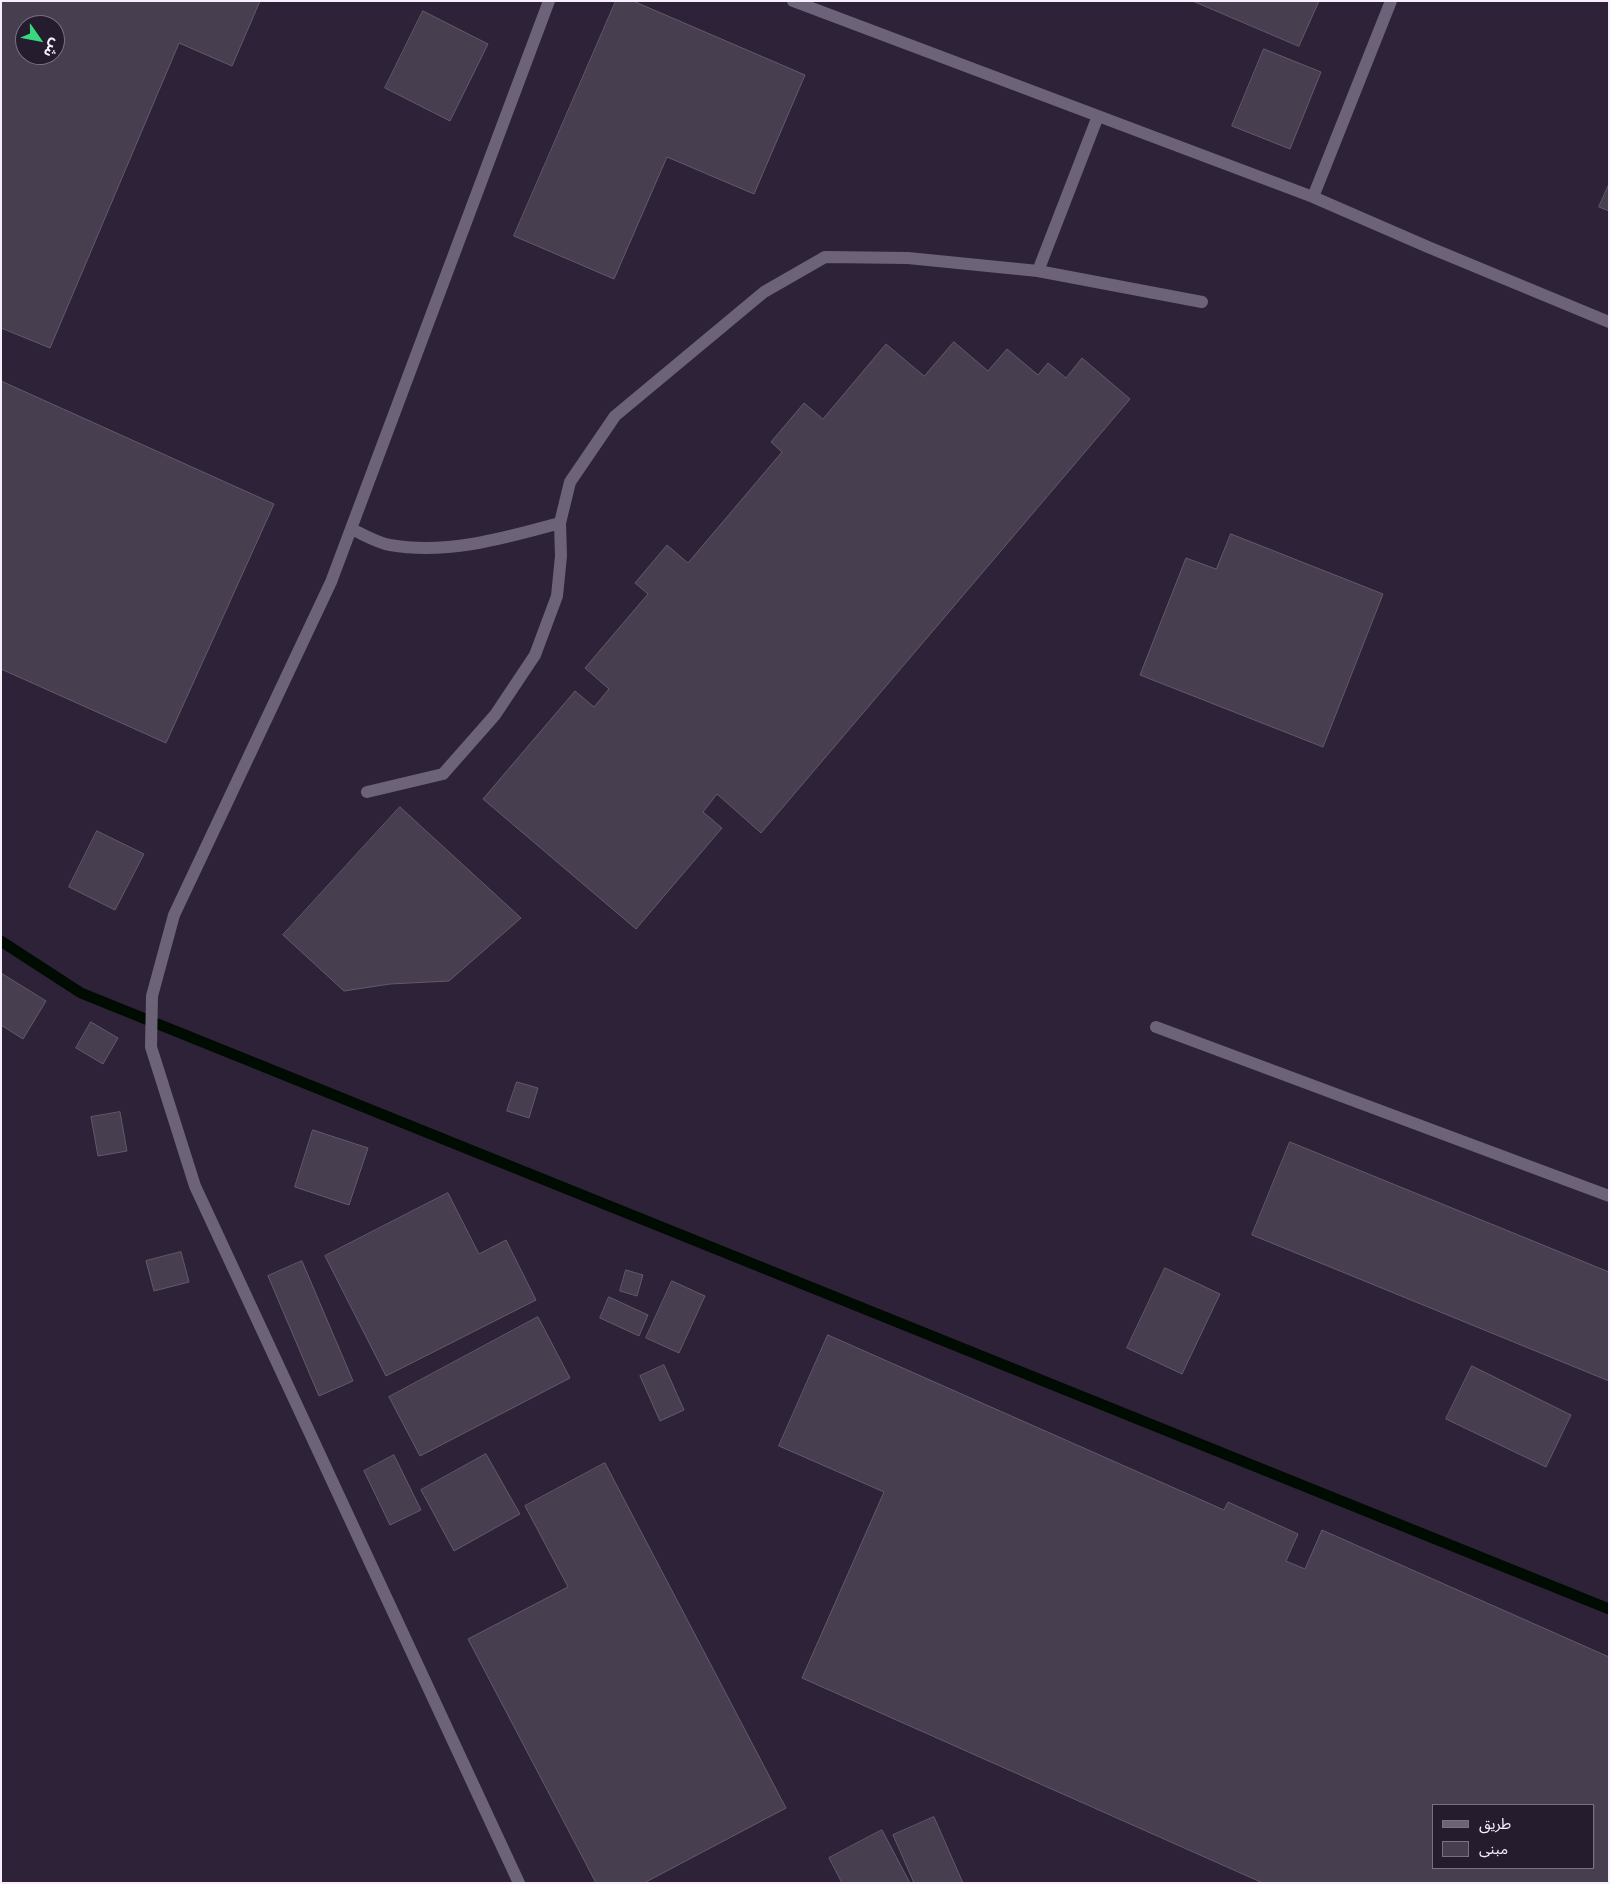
<!DOCTYPE html>
<html>
<head>
<meta charset="utf-8">
<style>
	body { margin:0 }
	#map { position:relative; width:1610px; height:1884px; overflow:hidden; background:#251d2d; font-family:Georgia,"Noto Sans Arabic",serif }
	canvas { display:block }
	.frame { position:absolute; inset:0; border:2px solid #f6f0fc; pointer-events:none }
	.legend { position:absolute; left:1432px; top:1804px; width:162px; height:65px; box-sizing:border-box; background:#251d2d; border:1px solid #797180; margin:0; padding:6px 9px; list-style:none; font-size:15px; color:#f6f0fc }
	.legend li { display:flex; align-items:center; gap:10px; height:25px }
	.legend b { width:25px; border:1px solid #797180 }
	.north { position:absolute; left:15px; top:15px; width:50px; height:50px; box-sizing:border-box; background:#251d2d; border:1px solid #797180; border-radius:50%; rotate:123deg; font-size:14px; font-weight:700; line-height:20px; text-align:center; color:#f6f0fc }
	.north::after { content:''; display:block; margin:auto; width:18px; height:22px; background:#38d880; clip-path:polygon(50% 0,100% 100%,50% 72%,0 100%) }
</style>
</head>
<body>
<div id="map">
<canvas width="1610" height="1884"></canvas>
<div class="frame"></div>
<ul class="legend">
<li><b style="height:6px;background:#6d6378"></b>طريق</li>
<li><b style="height:14px;background:#473e50"></b>مبنى</li>
</ul>
<div class="north">ش</div>
</div>
<script>
const ctx = document.querySelector('canvas').getContext('2d');
ctx.lineJoin = 'round';
function paint(path, color) { ctx.fillStyle = color; ctx.fill(path, 'evenodd'); }
function strokePath(path, color, width, dash) { ctx.strokeStyle = color; ctx.lineWidth = width; ctx.lineCap = dash ? 'butt' : 'round'; ctx.setLineDash(dash || []); ctx.stroke(path); }
const built = new Path2D(`
	M1 1H1609V1883H1ZM25 25H55V55H25ZM1434 1805H1594V1868H1434Z`);
const stream = new Path2D(`
	M1 941 81 993 1609 1609`);
const building = new Path2D(`
	M1 1H260L232 66 179 43 50 348 1 328ZM25 25H55V55H25Z
	M616 1H633L805 75 754 194 667 157 614 279 514 236Z
	M1193 1H1319L1299 46Z
	M423 11 488 44 450 121 385 88Z
	M1264 49 1321 72 1290 149 1232 126Z
	M1609 184V211L1599 207Z
	M954 342 988 371 1007 349 1038 375 1048 363 1066 378 1082 358 1130 399 761 833 717 794 703 812 722 828 636 929 483 799 575 691 594 707 609 689 585 668 648 594 635 583 667 545 688 563 782 452 771 442 804 403 823 419 886 344 924 376Z
	M1 381 274 504 166 743 1 669Z
	M1231 534 1383 594 1323 747 1140 675 1186 558 1216 569Z
	M400 807 521 918 449 981 390 984 344 991 283 935Z
	M97 831 144 854 115 910 69 887Z
	M1 973 46 1001 23 1039 1 1025Z
	M91 1022 118 1038 103 1064 76 1048Z
	M517 1082 538 1088 529 1118 507 1111Z
	M120 1112 127 1151 98 1156 91 1117Z
	M313 1130 368 1148 349 1205 295 1187Z
	M1290 1142 1609 1272V1381L1252 1235Z
	M448 1193 479 1254 506 1240 536 1300 386 1376 325 1256Z
	M181 1252 189 1282 154 1291 146 1261Z
	M302 1261 353 1381 319 1396 268 1276Z
	M1165 1268 1220 1294 1182 1374 1127 1348Z
	M626 1270 643 1275 637 1296 620 1291Z
	M672 1281 705 1296 679 1353 646 1338Z
	M609 1297 648 1315 639 1336 600 1318Z
	M538 1317 570 1378 420 1456 389 1397Z
	M828 1335 1224 1510 1228 1502 1298 1534 1286 1561 1305 1569 1322 1530 1609 1657V1883H1263L802 1678 884 1492 779 1446ZM1434 1805H1594V1868H1434Z
	M664 1365 684 1410 660 1421 640 1376Z
	M1472 1366 1571 1415 1546 1467 1446 1419Z
	M486 1454 520 1514 454 1551 421 1490Z
	M394 1455 421 1510 390 1525 364 1471Z
	M605 1463 786 1808 644 1883H596L468 1639 568 1587 525 1506Z
	M934 1817 963 1883H914L893 1835Z
	M882 1830 910 1883H842L829 1858Z`);
const minor = new Path2D(`
	M793 1 1313 197 1428 247 1609 322
	M1313 197 1391 1
	M1038 271 1098 116
	M351 529C363 534 377 543 390 545 447 555 505 538 560 523
	M367 792 443 774 495 715 535 655 557 596 561 556 560 523 570 482 615 416 764 292 825 257 908 258 1038 271 1202 302
	M1156 1027 1609 1196
	M519 1883 195 1186 151 1047 152 996 174 915 331 582 549 1`);
paint(built, '#2d2238');
strokePath(stream, '#000b01', 11);
paint(building, '#473e50');
strokePath(building, '#63596c', 1);
strokePath(minor, '#6d6378', 12);
</script>
</body>
</html>
